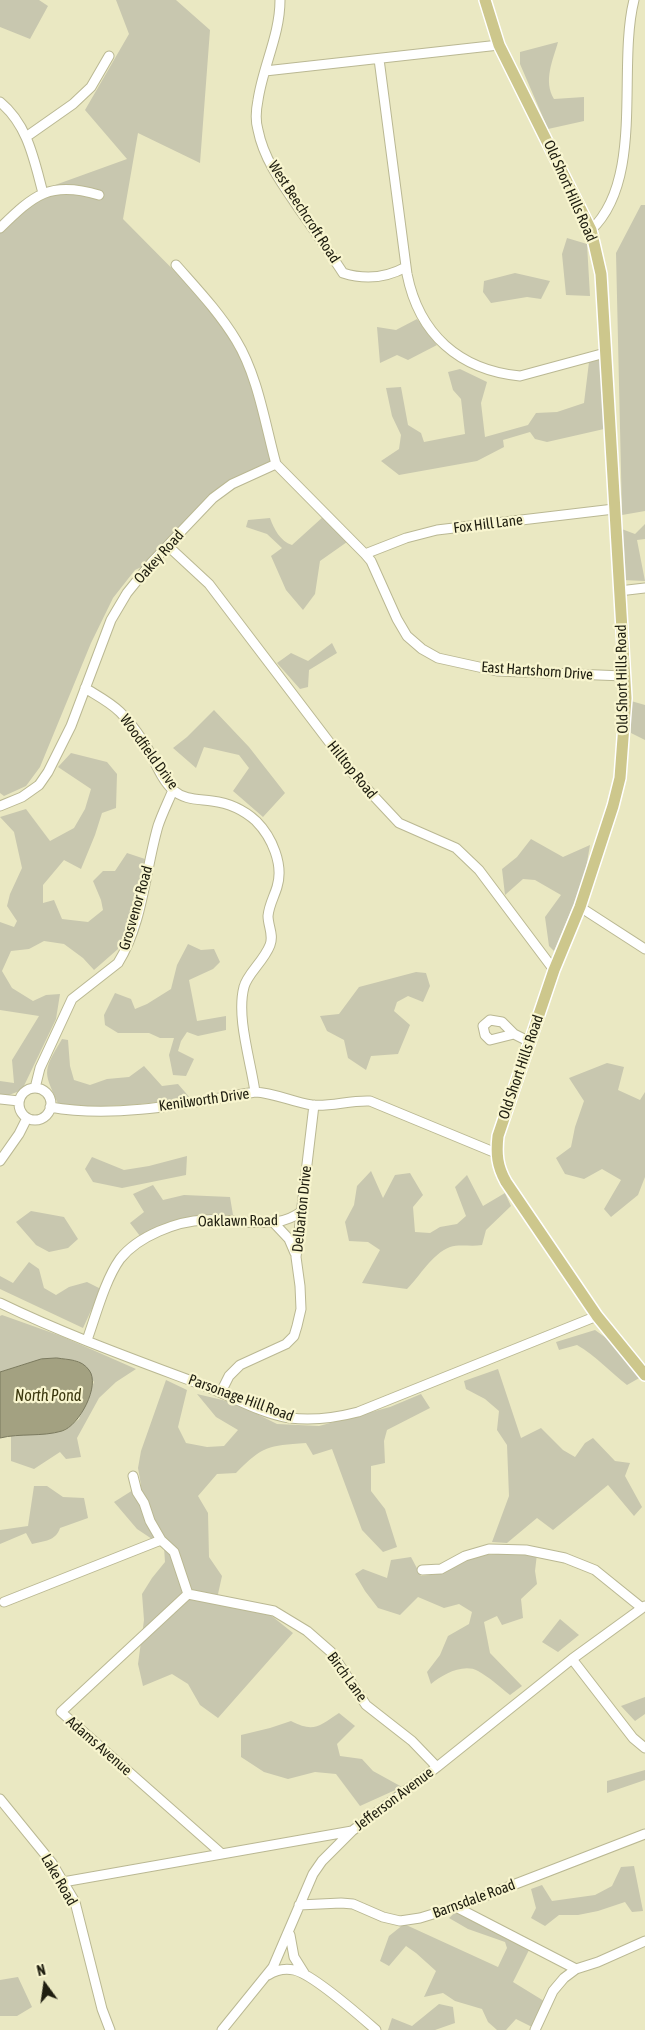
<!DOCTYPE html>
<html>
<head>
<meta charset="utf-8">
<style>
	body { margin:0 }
	#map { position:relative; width:645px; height:2030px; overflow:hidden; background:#eae8c2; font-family:"Asap Condensed",sans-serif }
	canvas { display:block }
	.north { position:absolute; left:20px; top:1960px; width:50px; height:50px; -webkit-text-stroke:4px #f8f5cf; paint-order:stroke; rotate:346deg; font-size:14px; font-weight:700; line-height:20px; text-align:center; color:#1f1e10 }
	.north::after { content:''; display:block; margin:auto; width:18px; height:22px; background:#1f1e10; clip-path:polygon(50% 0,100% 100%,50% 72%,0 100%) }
</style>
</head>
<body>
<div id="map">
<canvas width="645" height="2030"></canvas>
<div class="north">N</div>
</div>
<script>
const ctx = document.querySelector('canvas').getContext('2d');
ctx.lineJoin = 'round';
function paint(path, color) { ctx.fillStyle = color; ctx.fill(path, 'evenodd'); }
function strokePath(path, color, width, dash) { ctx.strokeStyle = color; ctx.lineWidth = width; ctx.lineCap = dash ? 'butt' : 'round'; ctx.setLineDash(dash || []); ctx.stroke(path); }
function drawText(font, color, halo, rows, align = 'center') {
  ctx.font = font + ' "Asap Condensed",sans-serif'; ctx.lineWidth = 4.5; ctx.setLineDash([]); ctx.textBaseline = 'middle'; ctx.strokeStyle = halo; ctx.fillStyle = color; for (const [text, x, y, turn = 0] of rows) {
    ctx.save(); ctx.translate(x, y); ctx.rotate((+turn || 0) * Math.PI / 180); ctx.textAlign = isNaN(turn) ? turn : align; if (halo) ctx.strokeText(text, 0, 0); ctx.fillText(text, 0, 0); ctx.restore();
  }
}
const green = new Path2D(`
	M0 0H39L48 6 30 39 0 27Z
	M116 0H176L210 30 200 163 138 133 123 219 220 317 256 385 274 469 224 494 152 562 135 570 113 598 91 643 40 767 26 786 4 796 0 793V227L44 189 127 159 85 110 129 34Z
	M558 42C553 60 543 81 554 99L584 97V121L548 129 520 64V52Z
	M641 205H645V511L622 515 616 253Z
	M567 238 587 244 590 296 566 295 562 254Z
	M515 273 550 281 541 299 527 297 491 303 483 292 484 281Z
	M417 319 437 345 408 360 397 355 380 363 377 327 396 330Z
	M603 358 604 429 547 442 535 439 530 432 503 440 504 447 477 461 399 475 381 461 399 449 401 435 392 416 386 388 401 387 408 425 421 433 424 442 465 434 461 399 453 390 448 372 460 369 487 382 481 403 485 437 528 425 536 413 557 412 584 403 589 362Z
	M324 516 347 542 320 561 315 594 303 610 286 590 271 556 282 548 267 534 246 527 248 520 270 518C274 529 280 541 292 545Z
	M645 524V539L637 540 645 581 623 580 619 528 635 534Z
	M332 643 337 653 309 670 308 687 300 689 277 663 291 653 308 661Z
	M631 701 645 705V740L631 733Z
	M214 710 249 747 285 793 263 817 233 791 249 768 239 755 204 747 196 768 173 748 187 737Z
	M71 753 107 762 117 774 116 808 102 813 95 835 81 869 64 860 43 885V903L54 900 62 919 88 922 103 910 101 900 93 881 103 871H115L127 853 145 859 130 921 118 949 94 970 83 958 64 944 44 941 29 949 11 951 2 971 12 988 33 1001 46 995 60 994 56 1019 22 1090 4 1097 0 1096V1081L14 1083 12 1060 39 1016 0 1010V922L14 927 17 921 7 906 10 894 22 868 14 832 0 817 26 809 50 841 74 828 85 809 91 789 58 767Z
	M531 839 563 857 590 845 584 880 554 951 549 946 545 917 561 895 535 880 523 879 505 895 502 869 517 857Z
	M188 944 201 950 214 949 220 962 213 969 189 980 197 1021 226 1016V1030L198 1036 187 1032 181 1041 178 1051 194 1059 186 1076 173 1075 169 1055 174 1038H160L149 1033H118L105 1025 104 1015 115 993 131 999 135 1009 147 1004 171 989 177 965Z
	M416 972 426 973 430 986 423 1002 408 996 397 1002 394 1011 410 1025 398 1054 371 1056 366 1070 348 1058 344 1040 327 1031 320 1016 339 1014 359 987Z
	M62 1039 68 1040 70 1066 74 1080 90 1085 107 1079 129 1077 144 1066 162 1086 178 1084 191 1099 129 1105 60 1108C44 1071 41 1074 62 1039Z
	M607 1063 624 1067 618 1090 640 1100 645 1092V1177L638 1195 611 1217 604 1209 621 1180 602 1169 584 1179 565 1174 556 1158 571 1147 575 1127 584 1101 569 1078Z
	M187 1156 186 1175 122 1188 93 1182 85 1169 92 1157 124 1170 149 1166Z
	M371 1171 383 1198 395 1175 410 1173 423 1195 413 1207 415 1232 430 1233 440 1227 457 1224 466 1216 455 1187 467 1175 483 1206 505 1193 511 1206 486 1230 482 1245C472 1247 459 1244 450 1247 432 1254 420 1276 407 1289L362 1283 380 1250 368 1242 349 1241 345 1222 354 1205 357 1186Z
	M153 1185 163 1200 184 1195 230 1197 233 1215C196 1217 174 1220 140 1236L130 1223 144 1212 133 1194Z
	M31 1211 64 1217 78 1239 68 1248 49 1252 36 1245 16 1222Z
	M29 1262 39 1269 44 1288 56 1295 69 1287 87 1282 101 1289 83 1328 0 1289V1276L13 1283Z
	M2 1315 61 1336 136 1369 116 1382 99 1398 77 1438 81 1457 66 1459 60 1452 34 1469 11 1461V1436L64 1431 79 1419 94 1382 78 1361C48 1357 29 1362 0 1372V1316Z
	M595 1330 609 1340 641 1377 627 1385C610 1372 596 1356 577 1345L559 1350 556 1342Z
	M498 1369 521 1438 541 1428 563 1450 575 1457 585 1443 593 1438 615 1461 630 1463 625 1476 642 1507 634 1516 608 1485 553 1530 537 1518 507 1543 492 1542 509 1496 507 1445 497 1430 499 1411 485 1399 466 1389 464 1381Z
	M166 1380 187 1390 178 1427 186 1443 207 1447 224 1446 238 1430 216 1417 197 1394 235 1403 277 1424 319 1426 390 1407 421 1394 430 1408 387 1430 384 1441 385 1463 371 1466V1491L385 1509 397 1547 383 1552 362 1530 332 1449 313 1455 306 1443C267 1446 264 1445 236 1473L217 1474 198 1496 208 1513 209 1557 222 1576 216 1603 268 1613 293 1633 218 1718 200 1705 188 1684 172 1674 143 1686 138 1664 144 1620 142 1594 152 1578 165 1562 164 1547 137 1529 114 1502 141 1485 138 1468 141 1451Z
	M34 1486H47L63 1497 84 1498 88 1518 60 1528C56 1541 44 1541 32 1544L26 1533 0 1544V1530L28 1526Z
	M506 1553 537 1554 535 1571 537 1584 521 1599 523 1618 502 1625 497 1616 484 1622 490 1653 522 1686 510 1695C500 1687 489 1677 478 1671 463 1663 442 1675 431 1684L427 1672 440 1655 448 1636 469 1624 472 1612 459 1604 444 1608 418 1597 400 1615 378 1608 365 1591 355 1574 363 1569 387 1578 391 1560 411 1557 421 1576 437 1574 467 1557Z
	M560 1619 579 1635 558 1652 542 1642Z
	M645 1697V1714L635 1721 621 1706Z
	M339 1713 355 1726 337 1744 340 1756 362 1759 373 1771 402 1787 360 1806 336 1774 315 1772 288 1779 264 1772 241 1757V1735L270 1728 291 1721C314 1733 319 1726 339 1713Z
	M645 1770V1780L607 1793V1781Z
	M634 1866 643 1911 632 1912 625 1902 598 1911 578 1915H559L545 1926 531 1918 536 1908 531 1889 542 1885 552 1901 595 1895 612 1886 621 1867Z
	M458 1910 529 1950 513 1982 544 2001 534 2028 516 2019 506 2030H497L488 2022 482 2009 455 2001 443 1993 424 1997 436 1971 416 1953 406 1946 389 1966 380 1961 389 1936 404 1924 498 1967 507 1948 505 1942 468 1929 449 1918Z
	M18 1977 32 2007 17 2016H0V1980Z
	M439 2004 453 2007 455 2023 435 2030H388L392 2018 412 2026Z`);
const water = new Path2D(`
	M57 1358C69 1360 81 1359 89 1370 101 1385 79 1426 62 1431 42 1437 20 1433 0 1438V1372L41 1359Z`);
const minor = new Path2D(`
	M280 0C280 35 263 66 258 100 256 110 255 120 258 130 264 161 285 188 302 213 316 233 330 253 343 273 365 280 386 278 406 267
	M379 59 407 274C419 334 459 370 520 376L605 353
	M265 71 499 45
	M0 102C28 125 34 160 43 193
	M26 137 73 104 91 87 109 56
	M0 228C34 195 50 180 99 195
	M591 230C645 179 617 68 634 0
	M176 265C197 289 219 312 236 340 258 376 265 424 276 464
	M276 464 365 554 371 561 397 619 407 636 422 649 438 658 497 671 624 676
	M168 546 209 584 355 776 399 823 456 848 479 870 554 970
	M365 554 406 538 437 530 614 509
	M619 591 645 588
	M85 688C96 695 110 702 120 712 128 720 137 732 143 741 153 755 160 779 173 790 184 800 198 799 212 801 228 803 244 810 256 821 272 837 284 865 277 887 274 897 269 905 268 916 268 926 274 935 270 945 264 961 247 974 244 987 236 1017 251 1062 255 1092
	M0 806 22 797 39 785 48 772 71 726 111 620 127 593 152 562 213 498 232 484 276 464
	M580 907 645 949
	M514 1034 490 1040 485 1035 483 1026 490 1020 502 1022 514 1034 530 1042
	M35 1088 40 1068 72 999 118 963C143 923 145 871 158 826 162 814 168 802 173 790
	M19 1104a16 16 0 1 1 32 0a16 16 0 1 1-32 0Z
	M0 1099 19 1101
	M50 1107C115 1119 190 1103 255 1092 275 1093 292 1102 312 1105 330 1107 350 1100 370 1101L496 1153
	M0 1161 19 1134 27 1118
	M274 1223 289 1239 295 1253
	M0 1303C66 1335 136 1360 205 1386 231 1396 262 1414 290 1418 314 1421 335 1418 358 1412L597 1316
	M87 1340C96 1315 105 1280 120 1259 138 1236 177 1221 205 1220 218 1219 231 1221 243 1222 265 1223 284 1225 302 1211
	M221 1392 229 1376 240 1365 286 1344 294 1336 297 1326 301 1309 300 1286 296 1257 314 1105
	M133 1476 137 1492 144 1503 150 1521 161 1540 174 1552 188 1594
	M422 1570 441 1569 465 1556 489 1549 526 1550 565 1558 595 1570 642 1608
	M188 1594 61 1712 222 1854
	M188 1594 274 1611 307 1631 331 1652 366 1705 412 1741 437 1767
	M4 1602 161 1540
	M572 1659 633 1738 645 1748
	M0 1799 52 1863 75 1902 102 2009 110 2030
	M63 1882 352 1831 437 1767 572 1659 645 1606
	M299 1905 341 1903 353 1904 383 1917 400 1921 420 1918 456 1907 645 1834
	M456 1907 576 1969
	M290 1935 294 1957 304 1973
	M268 1975C276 1970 285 1968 294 1970 313 1974 360 2016 376 2030
	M222 2030 273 1967 313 1874 322 1861 352 1831
	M535 2030 553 1991 564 1978 576 1969 598 1962 645 1941`);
const major = new Path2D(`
	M485 0 499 45 591 230 601 274 626 698 620 778 613 806 580 907 554 970 498 1136C496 1154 497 1166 506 1182L597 1316 645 1375`);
const streetNames = [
	["Old Short Hills Road",570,191,66],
	["West Beechcroft Road",304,212,57],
	["Fox Hill Lane",488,524,-7],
	["Oakey Road",159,557,-48],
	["East Hartshorn Drive",537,671,4],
	["Old Short Hills Road",622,679,-91],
	["Woodfield Drive",149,752,54],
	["Hilltop Road",352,770,51],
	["Grosvenor Road",136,908,-74],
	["Old Short Hills Road",521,1067,-71],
	["Kenilworth Drive",204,1100,-8],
	["Delbarton Drive",302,1209,-84],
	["Oaklawn Road",238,1221,-1],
	["Parsonage Hill Road",241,1398,20],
	["Birch Lane",347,1677,54],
	["Adams Avenue",99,1746,41],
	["Jefferson Avenue",394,1799,-37],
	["Lake Road",59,1880,60],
	["Barnsdale Road",474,1899,-20]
];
const waterNames = [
	["North Pond",48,1396]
];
paint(green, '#c8c7af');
paint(water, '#a3a181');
strokePath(water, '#7b7a5f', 1);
strokePath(minor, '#bab893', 11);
strokePath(major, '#fff', 14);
strokePath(minor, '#fff', 9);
strokePath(major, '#cdc78c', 11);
drawText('15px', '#1f1e10', '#f8f5cf', streetNames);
drawText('italic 16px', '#3b370d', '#f8f5cf', waterNames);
</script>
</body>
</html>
